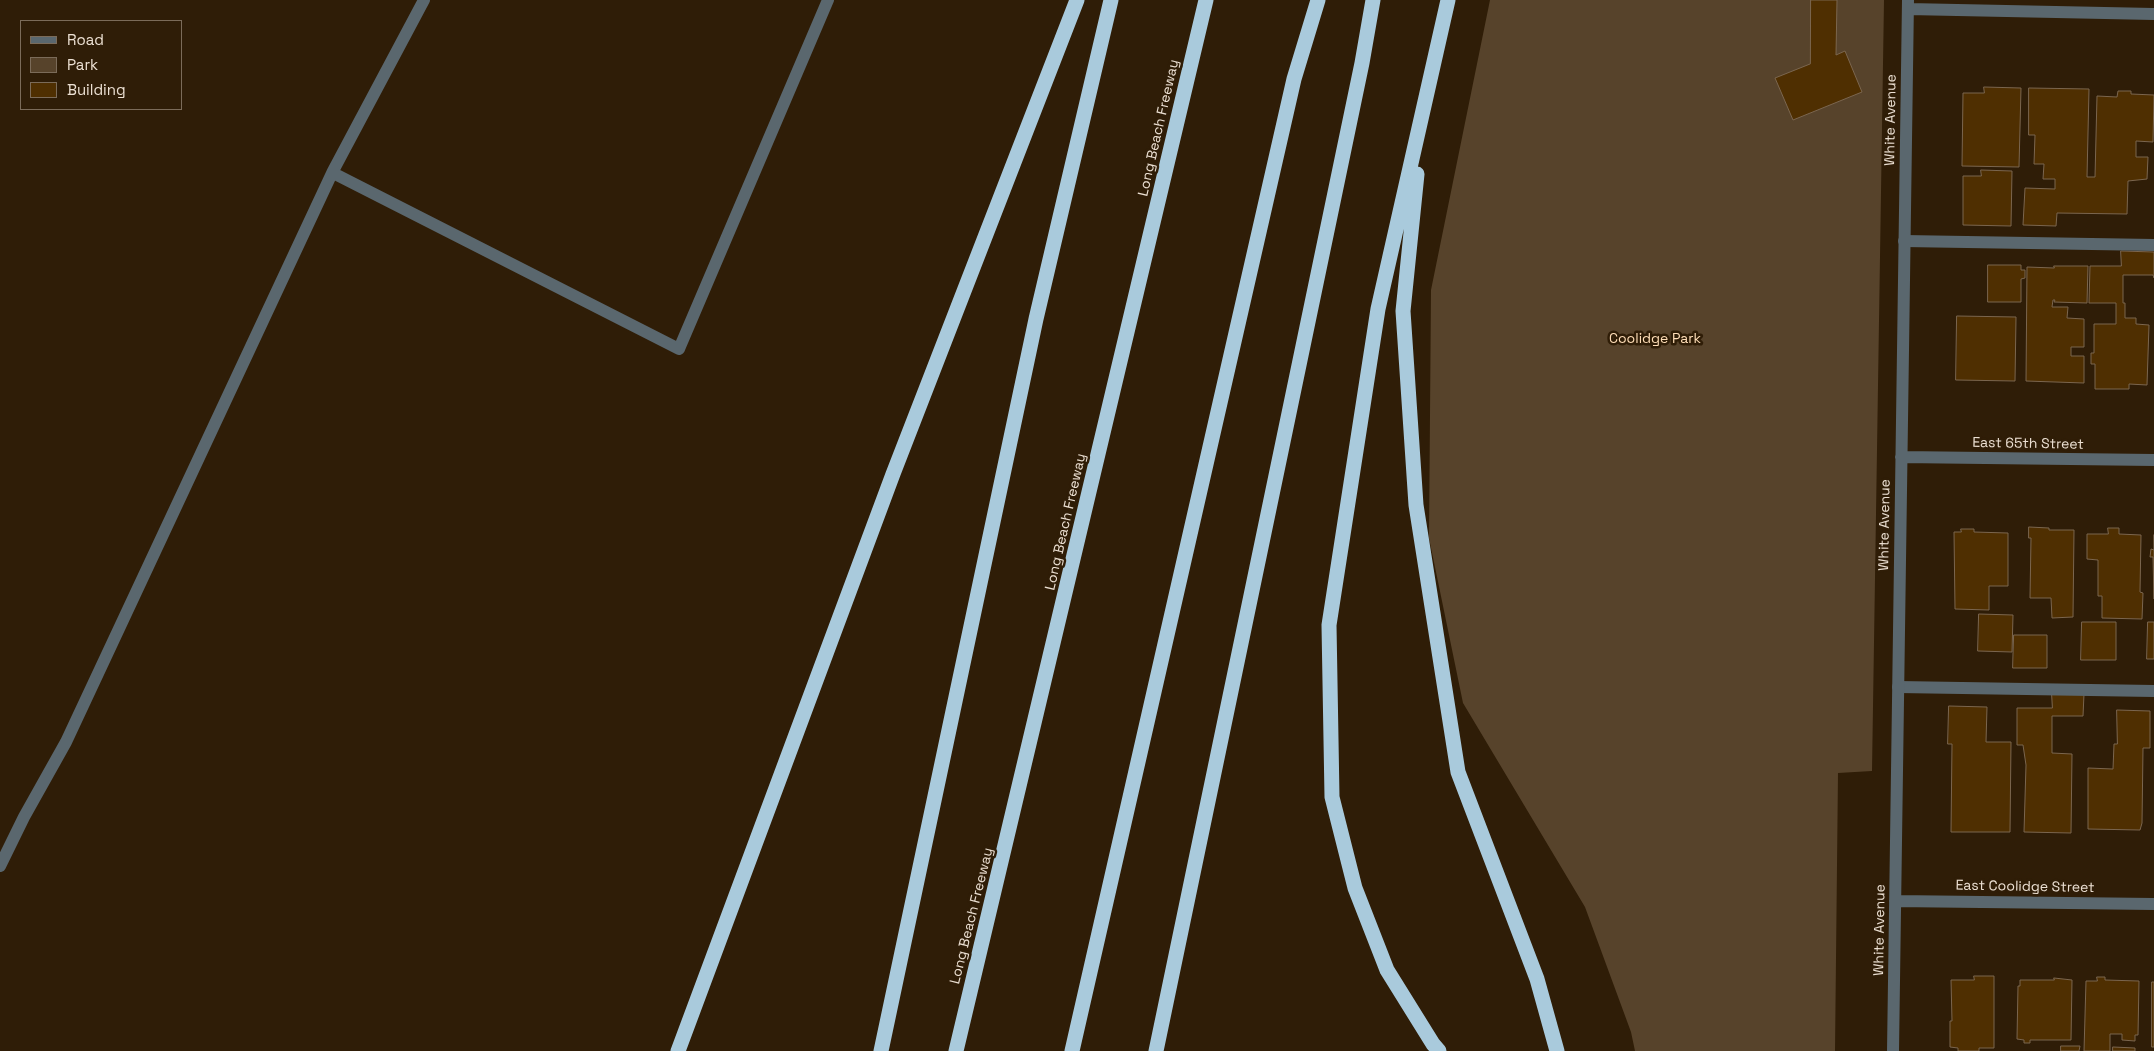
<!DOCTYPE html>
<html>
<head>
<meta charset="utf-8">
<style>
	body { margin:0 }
	#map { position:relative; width:2154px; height:1051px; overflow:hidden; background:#2f1d07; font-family:"Space Grotesk",sans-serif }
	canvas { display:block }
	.legend { position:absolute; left:20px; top:20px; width:162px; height:90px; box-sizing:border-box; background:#2f1d07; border:1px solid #7b6b59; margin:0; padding:6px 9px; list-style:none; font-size:15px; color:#ece0d3 }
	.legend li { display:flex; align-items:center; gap:10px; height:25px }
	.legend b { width:25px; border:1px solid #7b6b59 }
</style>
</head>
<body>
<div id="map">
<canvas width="2154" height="1051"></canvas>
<ul class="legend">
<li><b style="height:6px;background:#5a676e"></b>Road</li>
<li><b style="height:14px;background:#57432b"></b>Park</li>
<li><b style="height:14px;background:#4f2f01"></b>Building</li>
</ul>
</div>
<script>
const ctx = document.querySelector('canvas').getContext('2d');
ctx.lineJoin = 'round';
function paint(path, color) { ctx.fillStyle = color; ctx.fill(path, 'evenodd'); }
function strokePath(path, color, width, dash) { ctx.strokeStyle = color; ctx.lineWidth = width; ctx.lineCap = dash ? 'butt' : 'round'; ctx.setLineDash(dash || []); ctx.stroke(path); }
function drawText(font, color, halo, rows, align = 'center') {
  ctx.font = font + ' "Space Grotesk",sans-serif'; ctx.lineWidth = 5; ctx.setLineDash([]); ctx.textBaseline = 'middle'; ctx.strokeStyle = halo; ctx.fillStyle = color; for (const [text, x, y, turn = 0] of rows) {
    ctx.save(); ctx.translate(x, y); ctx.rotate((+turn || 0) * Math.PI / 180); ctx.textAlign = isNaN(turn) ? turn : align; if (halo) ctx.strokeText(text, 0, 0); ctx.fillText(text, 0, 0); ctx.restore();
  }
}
const green = new Path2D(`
	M1490 0H1884L1872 771 1838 773 1835 1051H1635L1631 1032 1585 907 1463 703 1429 538 1431 290Z`);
const building = new Path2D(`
	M1811 0H1837L1836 55 1845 51 1862 92 1793 120 1775 78 1810 64Z
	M1984 87 2021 88 2019 167 1962 166 1963 93H1984Z
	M2029 88 2089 89 2087 177H2095L2097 96 2117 97 2118 91H2131V94L2154 95 2153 142 2136 141V157H2148L2147 179 2128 181 2127 214 2057 213 2056 226 2023 225 2025 188 2055 189V179H2043L2044 164H2034L2035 135H2029Z
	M1981 170 2012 171 2011 226 1963 225V176H1981Z
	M2121 251 2154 252V278L2153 275H2123V303H2125V318H2136V324L2149 325 2147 385 2129 384V389H2095V364H2091V353H2094V324H2116V303H2089L2090 266H2121Z
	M1988 265H2021V270H2025V278L2021 279V302H1988Z
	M2054 266H2088L2087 303 2054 302 2055 300H2053L2052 307H2068L2067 318 2084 319V347H2071V356H2084V383L2026 381 2027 267 2054 268Z
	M1957 316 2016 317 2015 381 1956 380Z
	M2029 527 2049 528V530H2074L2073 617 2052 618 2051 598H2030L2031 538H2029Z
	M2108 528H2119V534L2141 535 2140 592 2143 593 2142 619 2102 618V596H2098V560L2087 559V534H2108Z
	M1961 529H1974V532L2008 533V586H1989V610L1955 609 1954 532H1961Z
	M2154 535V599L2153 557H2150L2151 549 2154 550Z
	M1979 614 2013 615 2012 652 1978 651Z
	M2082 622H2116V660H2081Z
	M2148 622H2154V659H2147Z
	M2014 635H2047V668H2013Z
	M2052 694H2084L2083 716H2052V753L2072 754 2071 833 2024 832 2026 765 2023 745H2017V708H2052Z
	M1949 706 1987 707 1986 742H2011L2010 832H1951L1952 744H1948Z
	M2117 710 2150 711V748H2143L2142 823 2140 830 2088 829V768L2113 769 2114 744H2117Z
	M1974 976H1994V1048H1979V1051H1958V1048L1950 1047V1021H1952L1951 980H1974Z
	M2097 977H2105V980L2139 981 2138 1035H2135V1041L2122 1040V1034H2110V1051H2084L2086 981H2097Z
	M2054 978 2072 980 2071 1040H2030V1043H2024V1040L2017 1039 2018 986H2020V980H2054Z
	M2152 982H2154V1047H2152Z
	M2061 1046H2080L2079 1051H2061Z
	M2113 1047 2135 1048V1051H2113Z`);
const lane = new Path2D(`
	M333 173 679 349 828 0
	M1904 241 2154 245
	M1898 687 2154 691
	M0 866 24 817 66 742 333 171 424 0`);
const street = new Path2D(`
	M1908 9 2154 14
	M1901 457 2154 460
	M1895 901 2154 904
	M1893 1051 1908 0`);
const highway = new Path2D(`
	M1417 174 1403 311 1416 505 1458 772 1537 979 1557 1051
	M678 1051 893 474 1077 0
	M881 1051 1036 319 1111 0
	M956 1051 1206 0
	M1072 1051 1294 79 1318 0
	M1156 1051 1362 63 1373 0
	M1439 1051 1433 1044 1387 970 1355 888 1332 797 1329 625 1378 309 1448 0`);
const streetNames = [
	["White Avenue",1891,120,-89],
	["Long Beach Freeway",1159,128,-77],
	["East 65th Street",2028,444,1],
	["Long Beach Freeway",1066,522,-77],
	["White Avenue",1885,525,-89],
	["East Coolidge Street",2025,887,1],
	["Long Beach Freeway",972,916,-76],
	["White Avenue",1880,930,-89]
];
const parkNames = [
	["Coolidge Park",1655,339]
];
paint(green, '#57432b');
paint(building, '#4f2f01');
strokePath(building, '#7b664f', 1);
strokePath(lane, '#5a676e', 12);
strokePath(street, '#5a676e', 12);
strokePath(highway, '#a9cadc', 15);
drawText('14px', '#ece0d3', '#2f1d07', streetNames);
drawText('14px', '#feddb7', '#2f1d07', parkNames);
</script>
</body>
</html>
